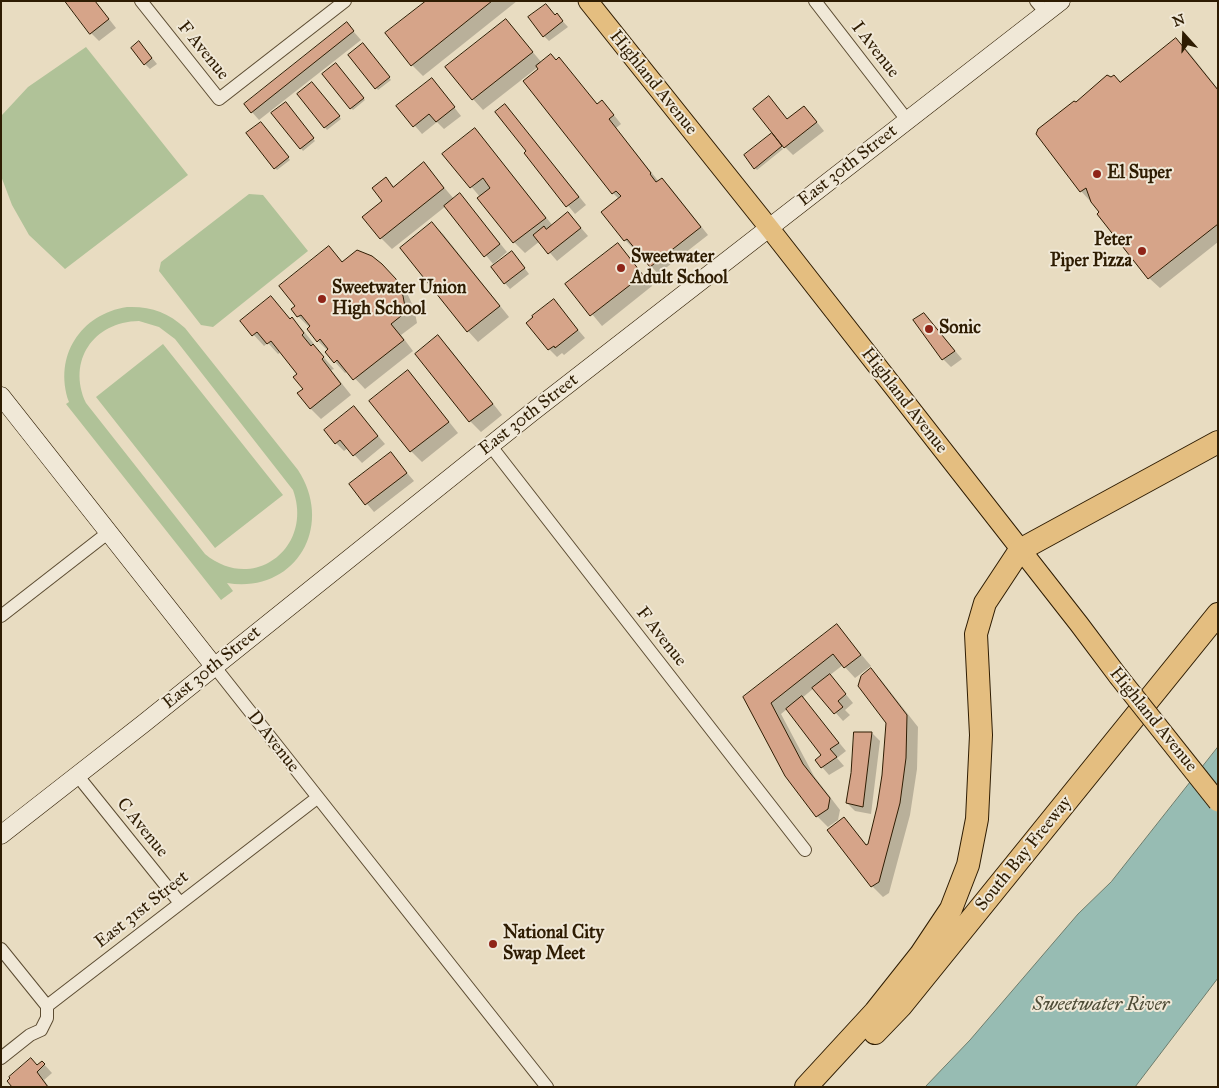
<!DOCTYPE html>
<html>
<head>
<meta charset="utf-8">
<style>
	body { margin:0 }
	#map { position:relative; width:1219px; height:1088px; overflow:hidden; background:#e8dcc1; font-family:"IM FELL Great Primer",serif }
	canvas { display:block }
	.frame { position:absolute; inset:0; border:2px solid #2e1c02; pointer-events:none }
	.north { position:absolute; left:1159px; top:10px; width:50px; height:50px; -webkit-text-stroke:4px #f0e8d7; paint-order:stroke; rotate:340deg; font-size:14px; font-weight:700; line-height:20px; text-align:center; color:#2e1c02 }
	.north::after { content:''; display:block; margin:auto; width:18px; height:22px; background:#2e1c02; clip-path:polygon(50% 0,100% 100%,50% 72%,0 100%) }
</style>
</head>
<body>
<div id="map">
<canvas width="1219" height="1088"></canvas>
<div class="frame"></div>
<div class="north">N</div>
</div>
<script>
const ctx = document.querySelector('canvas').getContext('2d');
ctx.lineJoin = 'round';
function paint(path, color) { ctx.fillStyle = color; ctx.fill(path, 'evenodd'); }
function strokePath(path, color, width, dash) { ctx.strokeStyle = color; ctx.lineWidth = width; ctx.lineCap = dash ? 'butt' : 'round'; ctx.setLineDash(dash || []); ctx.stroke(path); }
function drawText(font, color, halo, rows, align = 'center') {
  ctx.font = font + ' "IM FELL Great Primer",serif'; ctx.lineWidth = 4; ctx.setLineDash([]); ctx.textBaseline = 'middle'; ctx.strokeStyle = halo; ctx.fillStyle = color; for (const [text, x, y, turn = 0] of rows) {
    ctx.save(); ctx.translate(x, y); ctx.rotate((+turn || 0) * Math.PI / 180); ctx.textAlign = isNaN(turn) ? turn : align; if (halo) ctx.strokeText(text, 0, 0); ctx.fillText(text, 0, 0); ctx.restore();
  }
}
const green = new Path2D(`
	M86 47 188 175 65 269 29 235 12 205 1 176V117L2 115 28 87Z
	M249 194 263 195 308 251 213 327 201 325 159 271 161 262Z
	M127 307C150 306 168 312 185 328L298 470C335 527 295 594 227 583L233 591 221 600 66 404 69 402C53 356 81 314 127 307ZM139 321 159 327 175 339 293 490C314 548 253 594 205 554L86 403C67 361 93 322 139 321Z
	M163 344 283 495 215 548 96 397Z`);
const water = new Path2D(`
	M1218 747V978L1135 1087H925L970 1040 1078 914 1111 882Z`);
const shadow = new Path2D(`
	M95 1 116 28 99 41 91 33Z
	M429 1H517L423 76 412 65 387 34Z
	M557 15 568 27 549 41 544 36Z
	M506 20 542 63 556 61 559 59 598 105 610 110 621 124 616 128 659 182 662 179 670 187 708 235 658 274 635 247 633 248 625 240 619 199 613 193 538 67 483 110 473 99Z
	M347 24 361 40 259 120 252 112Z
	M1176 39 1187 50 1218 89V242L1160 288 1149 278 1100 212 1081 191 1038 136V132L1076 104 1121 83Z
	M365 47 391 80 378 90 350 55Z
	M144 48 157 64 150 69 145 64Z
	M338 67 365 100 353 110 351 108Z
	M314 85 341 119 327 130 299 94Z
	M439 88 461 116 444 129 437 122 422 134 398 106Z
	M769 98 788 120 812 116 824 131 793 155 785 147Z
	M505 105 586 205 575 214 525 153 528 151Z
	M288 106 315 141 303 151 273 114Z
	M263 126 290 160 277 170 275 168Z
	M475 130 485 141 553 226 568 213 588 236 557 261 540 241 525 253 514 242 480 197 444 154Z
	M774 137 783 149 757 170 755 168Z
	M424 164 454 199 467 203 507 252 493 264 446 206 392 249 381 238 386 179 394 187Z
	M432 223 443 234 509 317 478 342 468 331Z
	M617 245 652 286 602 326 567 284Z
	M329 248 343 263 393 276 406 291 414 308 417 323 401 335 413 351 365 389 348 371 345 373 335 362 328 351 318 341 310 328 298 316 296 306Z
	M516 257 529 274 510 289 492 268Z
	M271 297 291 320 302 329 314 344 313 345 334 369 331 370 351 395 321 419 310 408 299 374 281 352 278 354 268 343 264 346 241 321Z
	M554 301 585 338 564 355 562 353 557 357 549 349Z
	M924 314 962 359 951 367 943 359 915 321Z
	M438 337 449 348 502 415 481 432 470 421 417 354Z
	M408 372 418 383 458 433 422 462 411 451Z
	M354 408 385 444 362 463 348 448 344 451 336 443Z
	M390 453 414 481 374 512 351 485Z
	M837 626 871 666 855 678 843 665 830 675 853 703 845 710 850 715 843 721 814 688 802 698 846 751 837 758 844 766 829 775 822 767V755L787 709 781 714 814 776 840 810 838 820 828 827 817 816 786 775 744 698Z
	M871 670 881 680 918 727 917 769 910 815 889 893 883 897 872 886 844 818 867 845 869 844 879 807 884 775 887 722Z
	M856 733H872L880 741 871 814 855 811 847 803 853 773Z
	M42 1062 52 1073 44 1080 49 1087H14Z`);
const building = new Path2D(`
	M65 1H95L109 19 90 34Z
	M426 1H492L411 66 385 33Z
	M546 4 555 15 557 13 563 21 543 37 528 17Z
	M506 19 533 52 472 100 445 67Z
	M347 22 354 31 251 113 244 104Z
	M1176 38 1218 90V224L1148 279 1097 214 1099 212 1091 202 1086 188 1080 192 1036 134 1038 129 1074 101 1076 102 1107 75 1111 77 1114 75 1120 82Z
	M139 41 152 58 144 65 131 48Z
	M363 43 390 77 375 89 348 55Z
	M551 54 556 60 559 57 597 104 602 100 614 115 609 119 651 173 650 174 656 182 662 178 701 227 650 267 627 239 624 241 601 212 621 196 616 191 612 194 523 81 538 69 536 66Z
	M336 63 364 98 350 109 322 74Z
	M432 78 455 107 436 122 429 114 413 127 396 106Z
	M312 82 340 116 324 128 297 94Z
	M769 96 787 119 804 106 817 122 784 148 753 109Z
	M286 102 314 138 300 149 271 113Z
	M505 104 579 197 566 207 524 153 526 151 495 112Z
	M261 122 289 157 274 169 246 133Z
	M475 128 546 218 513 243 477 198 490 188 483 178 470 188 442 154Z
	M772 133 782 146 754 169 744 155Z
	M424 162 444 188 380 239 362 217 382 201 372 188 386 177 393 187Z
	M460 193 500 244 484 257 444 206Z
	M568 212 581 228 548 254 533 235 544 226 546 229Z
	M432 222 500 306 467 332 400 248Z
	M618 243 643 275 590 316 565 284Z
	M329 246 342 262 357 250 372 256 382 264 396 279 403 296 406 312 391 324 404 340 353 380 337 360 334 363 325 352 328 349 320 339 317 342 307 329 310 326 301 315 297 317 291 309 295 306 279 286Z
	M512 251 525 268 504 284 491 267Z
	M271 296 290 319 292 317 304 333 302 335 311 346 313 344 324 357 322 359 341 384 310 409 297 393 303 389 293 377 297 374 271 341 267 344 257 332 252 336 240 321Z
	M554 299 578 330 555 348 554 346 548 350 526 323 533 317 532 316Z
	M924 313 955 351 942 360 913 320Z
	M438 335 493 404 469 422 415 354Z
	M408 370 449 422 410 452 369 401Z
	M354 406 378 436 353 456 340 440 335 444 324 430Z
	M391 452 407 473 365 505 349 484Z
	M837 624 861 655 844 668 833 654 771 703 803 764 830 798 828 809 816 817 785 776 743 697Z
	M871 668 907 715 906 758 900 803 879 882 871 887 827 830 844 817 866 845 868 844 877 807 882 775 886 723 858 686 861 676Z
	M830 674 846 694 838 701 843 707 834 714 812 688Z
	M802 696 839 743 830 749 837 757 821 768 815 760 821 755 786 709Z
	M854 732H872L863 807 846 803 851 773Z
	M31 1058 37 1065 42 1061 45 1064 37 1072 48 1087H12L7 1081 10 1078 9 1077Z`);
const street = new Path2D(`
	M141 1 219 99 345 1
	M815 1 907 120
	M1036 1 1046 13
	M490 445 805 850
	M1 616 109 532
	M214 666 547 1087
	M77 775 180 903
	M1 949 47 1006
	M1 1058 30 1035 41 1030 47 1018V1006L317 798`);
const secondary = new Path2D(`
	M1 396 214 666
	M1 835 143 724 531 413 1061 1`);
const primary = new Path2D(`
	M588 1 770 229 1079 624 1118 676`);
const highway = new Path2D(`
	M875 1033 901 1006 1218 614
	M806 1087 875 1012 921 954 951 909 968 865 977 819 981 735 976 634 985 603 1020 550 1218 442`);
const primaryBridge = new Path2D(`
	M1118 676 1218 802`);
const markers = [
	[1097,174,5,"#8f2418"],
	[1142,251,5,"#8f2418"],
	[621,268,5,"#8f2418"],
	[322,299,5,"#8f2418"],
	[929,329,5,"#8f2418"],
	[493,944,5,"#8f2418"]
];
const streetNames = [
	["I Avenue",875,50,52],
	["F Avenue",203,51,51],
	["Highland Avenue",653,83,51],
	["East 30th Street",848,166,-38],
	["Highland Avenue",904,401,52],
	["East 30th Street",529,415,-38],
	["F Avenue",661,637,52],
	["East 30th Street",212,668,-39],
	["Highland Avenue",1153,720,51],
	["D Avenue",273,742,52],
	["C Avenue",142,828,51],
	["South Bay Freeway",1024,854,-51],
	["East 31st Street",142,910,-38]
];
const poiNames = [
	["El Super",1107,174],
	["Peter",1132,241,"right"],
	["Piper Pizza",1132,262,"right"],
	["Sweetwater",631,258],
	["Adult School",631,279],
	["Sweetwater Union",332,289],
	["High School",332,310],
	["Sonic",939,329],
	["National City",503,934],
	["Swap Meet",503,955]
];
const waterNames = [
	["Sweetwater River",1101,1005]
];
paint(green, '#b0c298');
paint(water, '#97bcb3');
strokePath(water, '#6d7c6c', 1);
paint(shadow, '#0003');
paint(building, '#d6a489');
strokePath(building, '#2e1c02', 1);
strokePath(street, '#5c4c32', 14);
strokePath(secondary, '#2e1c02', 19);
strokePath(primary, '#2e1c02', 21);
strokePath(highway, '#2e1c02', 24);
strokePath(street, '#f0e8d7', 12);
strokePath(secondary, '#f0e8d7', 18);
strokePath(primary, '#e4be80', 19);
strokePath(highway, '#e4be80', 22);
strokePath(primaryBridge, '#2e1c02', 21, []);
strokePath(primaryBridge, '#e4be80', 19);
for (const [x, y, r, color] of markers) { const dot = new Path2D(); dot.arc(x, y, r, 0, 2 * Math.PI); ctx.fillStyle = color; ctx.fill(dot); strokePath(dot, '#f0e8d7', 2); }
drawText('18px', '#2e1c02', '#f0e8d7', streetNames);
drawText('bold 18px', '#2e1c02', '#f0e8d7', poiNames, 'left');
drawText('italic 19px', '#4e4c37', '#f0e8d7', waterNames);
</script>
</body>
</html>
